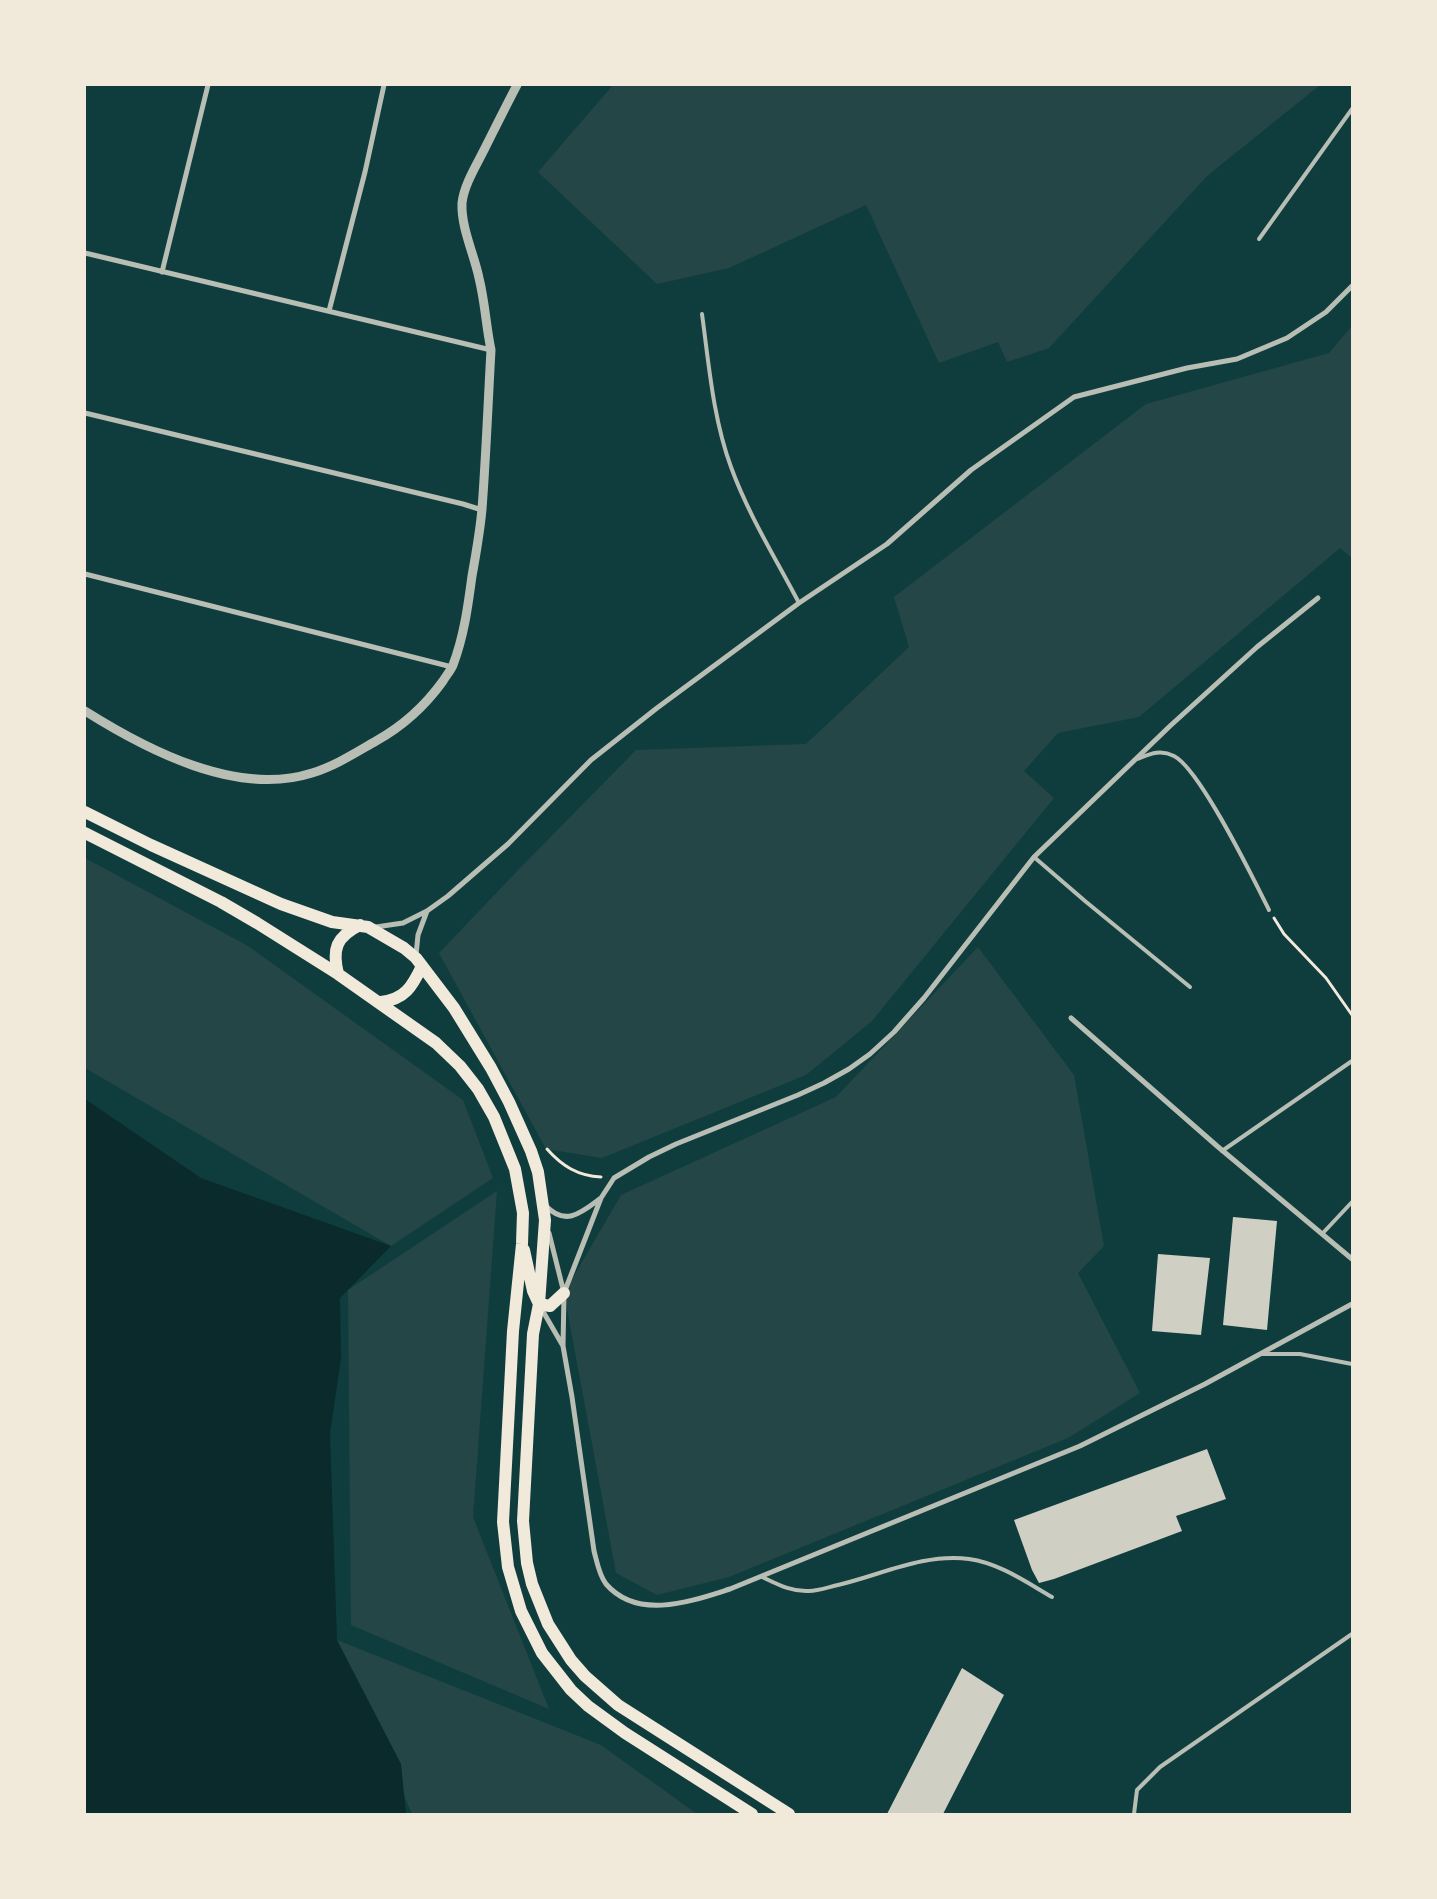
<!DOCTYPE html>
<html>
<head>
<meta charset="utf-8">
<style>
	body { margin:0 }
	#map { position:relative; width:1437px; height:1899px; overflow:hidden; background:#0f3d3e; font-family:"Open Sans",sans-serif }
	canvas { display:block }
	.frame { position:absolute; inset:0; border:86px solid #f1e9da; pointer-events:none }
</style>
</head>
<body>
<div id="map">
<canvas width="1437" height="1899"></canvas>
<div class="frame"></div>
</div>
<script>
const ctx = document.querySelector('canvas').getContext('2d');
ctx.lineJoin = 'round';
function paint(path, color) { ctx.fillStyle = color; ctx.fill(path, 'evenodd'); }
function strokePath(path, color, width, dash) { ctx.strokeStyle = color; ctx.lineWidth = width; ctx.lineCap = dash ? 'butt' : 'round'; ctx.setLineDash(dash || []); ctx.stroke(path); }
const green = new Path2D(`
	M613 85H1320L1207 176 1049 348 1007 362 998 342 939 363 866 205 729 268 657 284 538 172Z
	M1352 326V558L1340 548 1139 717 1058 733 1024 771 1054 798 872 1021 806 1075 602 1158 546 1149 439 953 523 865 636 750 806 744 909 647 894 597 1146 404 1329 353Z
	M85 858 248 946 463 1100 493 1178 391 1246 85 1068Z
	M978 947 1074 1075 1104 1246 1078 1273 1140 1393 1068 1438 729 1577 657 1595 616 1573 564 1293 621 1195 836 1097Z
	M497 1191 473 1517 549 1709 351 1625 348 1290Z
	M337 1640 601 1745 697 1814H412Z`);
const water = new Path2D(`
	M85 1099 201 1178 391 1246 340 1298 341 1359 330 1433 337 1640 401 1764 406 1814H85Z`);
const building = new Path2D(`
	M1233 1217 1277 1221 1267 1330 1223 1325Z
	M1158 1254 1210 1258 1201 1335 1152 1331Z
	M1207 1449 1226 1499 1176 1516 1182 1531 1054 1579 1039 1583 1032 1570 1014 1520Z
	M962 1668 1004 1695 943 1814H887Z`);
const path = new Path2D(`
	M1274 918 1284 934 1326 978 1352 1015
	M547 1149C562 1166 578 1176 601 1177`);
const service = new Path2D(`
	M1259 239 1352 109
	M702 314C709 365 713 418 731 467 748 514 776 559 799 603
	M1137 759C1150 754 1160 749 1174 756 1200 769 1254 880 1269 910
	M1034 857 1085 901 1190 987
	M1222 1151 1352 1061
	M1322 1234 1352 1202
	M1263 1354H1300L1352 1364
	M762 1577C777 1584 791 1592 809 1591 818 1591 829 1587 838 1585 881 1575 924 1553 969 1559 999 1563 1026 1582 1052 1597
	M1134 1814 1137 1790 1160 1767 1352 1634`);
const minor = new Path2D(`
	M85 253 491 350
	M162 272 208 85
	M329 311 365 172 384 85
	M85 413 463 504 482 510
	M85 574 452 667
	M376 927 403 923 427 911 448 896 508 844 591 760 657 708 799 603 887 544 971 470 1074 397 1187 368 1237 359 1287 338 1326 312 1352 286
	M416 955 418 935 427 911
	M1071 1018 1217 1146 1352 1259
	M546 1206C566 1227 582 1212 601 1198
	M549 1233 564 1293 563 1346 572 1397 594 1551C597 1562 599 1575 606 1584 638 1621 692 1601 730 1589L1080 1446 1205 1384 1352 1304
	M564 1293 601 1198 614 1178 649 1157 676 1144 798 1095 824 1083 849 1069 870 1054 894 1032 924 998 1034 857 1170 726 1257 647 1318 598
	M541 1308 563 1346`);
const tertiary = new Path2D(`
	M85 711C147 750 237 797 312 773 335 766 355 753 376 741 403 726 425 706 443 681 446 676 451 670 453 665 464 636 468 606 472 576 476 554 480 531 482 509 486 456 488 403 491 350 486 326 485 302 479 278 474 254 461 228 462 203 464 185 476 166 484 150 495 128 506 106 517 85`);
const primary = new Path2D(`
	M85 812 151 845 281 904 332 922 368 927 404 948 416 958 454 1008 491 1068 509 1102 531 1151 538 1172 545 1220 539 1304 533 1334 523 1521 527 1563 532 1584 548 1624 571 1660 585 1676 618 1705 789 1814
	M85 833 221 902 257 923 338 974 436 1043 460 1066 478 1089 494 1117 515 1169 523 1213 522 1244 513 1331 503 1522 508 1567 521 1611 542 1653 571 1690 588 1706 625 1733 752 1814
	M338 974C332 949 336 937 360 925
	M381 1002C405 999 412 987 422 966
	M524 1250 533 1291 539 1304 550 1306 564 1293`);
paint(green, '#244646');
paint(water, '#0a2a2b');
paint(building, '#cfcfc3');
strokePath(path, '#f1e9da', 3);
strokePath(service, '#b8beb3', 4);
strokePath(minor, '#b8beb3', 5);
strokePath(tertiary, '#b8beb3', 9);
strokePath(primary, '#f1e9da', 12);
</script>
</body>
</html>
